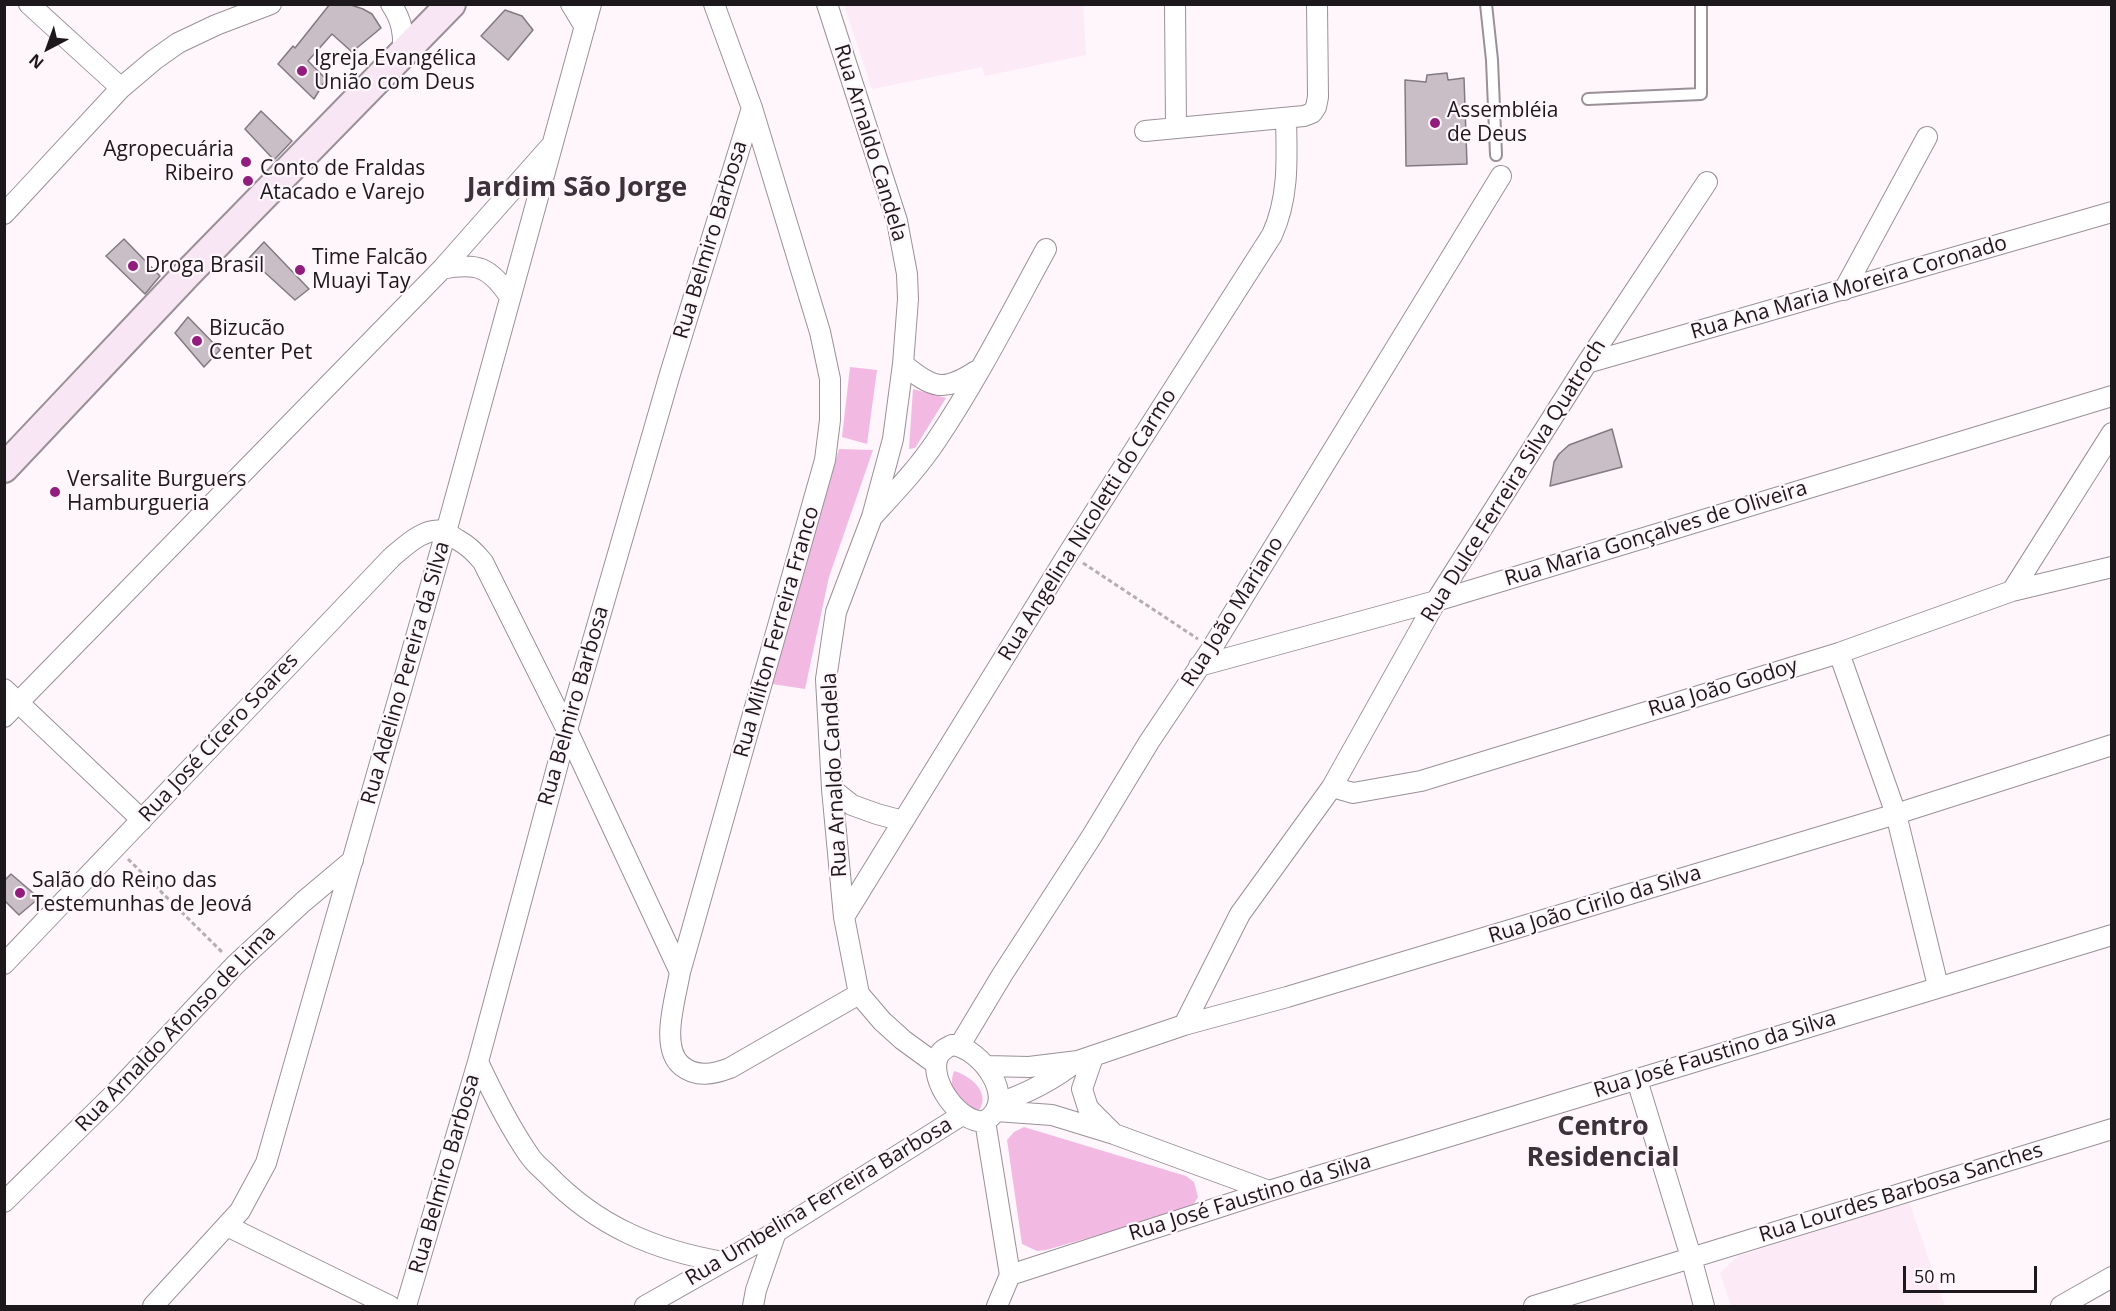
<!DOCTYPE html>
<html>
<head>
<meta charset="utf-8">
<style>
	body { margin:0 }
	#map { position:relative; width:2116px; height:1311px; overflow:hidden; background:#fff6fc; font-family:"Open Sans",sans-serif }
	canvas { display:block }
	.frame { position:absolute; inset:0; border:6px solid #1c181b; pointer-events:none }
	.north { position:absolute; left:18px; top:18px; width:60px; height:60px; -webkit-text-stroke:4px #fff6fc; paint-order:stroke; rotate:221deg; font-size:16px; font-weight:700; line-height:24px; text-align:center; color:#1c181b }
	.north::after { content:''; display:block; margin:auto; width:21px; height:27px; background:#1c181b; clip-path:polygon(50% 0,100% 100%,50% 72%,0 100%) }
	.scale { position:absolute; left:1903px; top:1266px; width:134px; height:27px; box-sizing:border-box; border:3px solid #1c181b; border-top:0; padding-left:8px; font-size:18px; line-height:21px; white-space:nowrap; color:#1c181b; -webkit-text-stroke:4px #fff6fc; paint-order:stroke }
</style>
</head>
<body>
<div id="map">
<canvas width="2116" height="1311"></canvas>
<div class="frame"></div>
<div class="north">N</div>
<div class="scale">50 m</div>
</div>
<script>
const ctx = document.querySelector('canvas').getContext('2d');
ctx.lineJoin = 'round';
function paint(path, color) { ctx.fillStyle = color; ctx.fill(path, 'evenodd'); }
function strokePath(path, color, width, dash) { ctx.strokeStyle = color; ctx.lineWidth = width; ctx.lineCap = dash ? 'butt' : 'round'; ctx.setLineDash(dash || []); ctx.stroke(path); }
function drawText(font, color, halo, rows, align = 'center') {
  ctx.font = font + ' "Open Sans",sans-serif'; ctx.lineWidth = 4.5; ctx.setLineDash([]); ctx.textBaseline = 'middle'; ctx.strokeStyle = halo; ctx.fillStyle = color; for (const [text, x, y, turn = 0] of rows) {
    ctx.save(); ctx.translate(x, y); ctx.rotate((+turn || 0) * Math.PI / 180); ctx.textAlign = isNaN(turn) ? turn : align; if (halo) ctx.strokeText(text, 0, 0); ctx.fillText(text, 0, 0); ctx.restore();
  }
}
const built = new Path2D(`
	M844 5H1083L1086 55 985 76 982 67 872 89Z
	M1909 1202 1945 1306H1731L1720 1273 1738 1256Z`);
const green = new Path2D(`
	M850 367 877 370 867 444 842 437Z
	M913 389 946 398 915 448 909 449Z
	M839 449 873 450 829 577 805 689 772 684Z
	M954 1071C972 1076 993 1095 977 1113 962 1103 946 1092 954 1071Z
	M1024 1127 1186 1176 1194 1182 1198 1197 1193 1205 1179 1212 1046 1250 1037 1251 1022 1244 1007 1140 1014 1132Z`);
const building = new Path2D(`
	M330 4H348L363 9 372 14 381 28 352 52 332 34 308 61 326 79 314 99 278 64 293 46 295 48Z
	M505 10 522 16 533 30 508 60 481 36Z
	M1447 73 1448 80 1464 78 1467 164 1406 166 1405 80 1426 82 1427 75Z
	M261 111 292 141 274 160 245 129Z
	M124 239 160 276 145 294 106 256Z
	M264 242 309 289 295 300 249 258Z
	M188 317 220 350 204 367 175 333Z
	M1612 429 1622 467 1550 486 1554 462 1559 454 1569 445Z
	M11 874 39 898 19 915 4 900V881Z`);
const path = new Path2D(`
	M1083 563 1198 639
	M128 859 223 953`);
const lane = new Path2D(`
	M1486 4 1492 60 1496 155
	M1588 99 1701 94V4`);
const street = new Path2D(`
	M29 4 121 88
	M391 4C402 20 404 34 403 53
	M571 4 585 27
	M714 4 752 108 820 332 830 379V420L825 460 680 972C676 997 659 1048 682 1066 697 1078 714 1074 730 1068L859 994
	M827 4 897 221 907 274 908 299 903 364 893 439 872 517 836 612 826 679 832 789 844 917 859 994 882 1021 903 1040 936 1064
	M1175 4 1176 127
	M1145 131 1304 116 1312 113 1316 107 1318 97 1317 4
	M4 214 121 88 154 60 178 43 216 25 271 4
	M442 269C477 262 490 267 510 297
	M1844 290 1927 137
	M1587 363 2112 212
	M903 364C932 388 943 393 976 371
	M874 515C896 491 918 468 936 441 977 380 1011 313 1046 249
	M2012 591 2112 433
	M1839 653 1896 814 1938 986
	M1199 666 1436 601 2112 396
	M4 689 142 820
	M4 717 442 269 550 147
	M1332 787 1353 793 1421 781 1839 653 2012 591 2112 567
	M832 789 852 805 877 814 903 821
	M844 917 1068 554 1272 235C1289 198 1287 159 1286 119
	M4 964 391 558C405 546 426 525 446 532 450 534 454 538 458 540 469 546 475 552 483 562L567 730 680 972
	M1184 1025 1240 914 1332 787 1436 601 1587 363 1707 182
	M952 1045C982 1048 1019 1101 985 1121 960 1125 928 1080 938 1057 941 1050 946 1048 952 1045Z
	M960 1045 1002 975 1092 836 1149 742 1212 648 1501 176
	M1093 1057 1082 1089 1088 1108 1112 1132
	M478 1062C493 1094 509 1126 529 1155 534 1163 542 1169 548 1175 597 1226 654 1250 723 1262
	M986 1066 1029 1067 1078 1061 1184 1025 1287 997 1896 814 2112 745
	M1637 1080 1691 1257 1704 1306
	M999 1103C1028 1093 1052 1081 1076 1062
	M996 1111 1052 1115 1114 1134 1269 1191
	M985 1121 1010 1275 997 1306
	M4 1202 113 1095 235 965 303 902 353 860
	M227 1226 390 1306
	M1010 1275 1269 1191 2112 935
	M153 1306 240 1211 266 1163 446 532 591 4
	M406 1306 478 1062 567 730 670 374 752 108
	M645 1306 776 1232 962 1115
	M753 1306 756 1290 776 1232
	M1534 1306 2112 1129
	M2061 1306 2112 1277`);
const secondary = new Path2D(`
	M4 468 188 273 451 4`);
const markers = [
	[302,71,6,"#911d7d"],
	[1435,123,6,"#911d7d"],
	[246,162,6,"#911d7d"],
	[248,181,6,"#911d7d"],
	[133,266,6,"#911d7d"],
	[300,270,6,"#911d7d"],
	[197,341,6,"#911d7d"],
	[55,492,6,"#911d7d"],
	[20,893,6,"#911d7d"]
];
const poiNames = [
	["Igreja Evangélica",314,59],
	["União com Deus",314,83],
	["Assembléia",1447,111],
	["de Deus",1447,135],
	["Agropecuária",234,150,"right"],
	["Ribeiro",234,174,"right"],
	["Conto de Fraldas",260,169],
	["Atacado e Varejo",260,193],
	["Time Falcão",312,258],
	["Muayi Tay",312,282],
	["Droga Brasil",145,266],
	["Bizucão",209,329],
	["Center Pet",209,353],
	["Versalite Burguers",67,480],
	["Hamburgueria",67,504],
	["Salão do Reino das",32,881],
	["Testemunhas de Jeová",32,905]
];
const streetNames = [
	["Rua Arnaldo Candela",870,143,73],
	["Rua Belmiro Barbosa",711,240,-73],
	["Rua Ana Maria Moreira Coronado",1849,288,-16],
	["Rua Dulce Ferreira Silva Quatroch",1514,481,-58],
	["Rua Angelina Nicoletti do Carmo",1088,525,-58],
	["Rua Maria Gonçalves de Oliveira",1656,534,-17],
	["Rua João Mariano",1233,612,-58],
	["Rua Milton Ferreira Franco",777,632,-74],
	["Rua Adelino Pereira da Silva",406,673,-74],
	["Rua João Godoy",1723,688,-17],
	["Rua Belmiro Barbosa",574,706,-74],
	["Rua José Cícero Soares",219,738,-47],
	["Rua Arnaldo Candela",835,775,-93],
	["Rua João Cirilo da Silva",1595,905,-17],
	["Rua Arnaldo Afonso de Lima",176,1029,-46],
	["Rua José Faustino da Silva",1715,1055,-17],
	["Rua Belmiro Barbosa",445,1174,-74],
	["Rua Lourdes Barbosa Sanches",1901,1193,-17],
	["Rua José Faustino da Silva",1250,1198,-17],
	["Rua Umbelina Ferreira Barbosa",819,1202,-31]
];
const districtNames = [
	["Jardim São Jorge",577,188],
	["Centro",1603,1127],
	["Residencial",1603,1158]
];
paint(built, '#fdeaf7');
paint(green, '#f2bae3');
paint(building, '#c9bec6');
strokePath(building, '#837980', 1.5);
strokePath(lane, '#9a9097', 14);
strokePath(street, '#9a9097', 22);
strokePath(secondary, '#9a9097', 32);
strokePath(path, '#b4adb2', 3, [4.5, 3]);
strokePath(lane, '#fff', 10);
strokePath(street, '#fff', 20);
strokePath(secondary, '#f9e6f4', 28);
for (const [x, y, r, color] of markers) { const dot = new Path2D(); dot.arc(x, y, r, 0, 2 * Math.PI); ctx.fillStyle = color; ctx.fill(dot); strokePath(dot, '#fff6fc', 2); }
drawText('21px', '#1c181b', '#fff6fc', poiNames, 'left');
drawText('21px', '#1c181b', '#fff6fc', streetNames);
drawText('bold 27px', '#3b3339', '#fff6fc', districtNames);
</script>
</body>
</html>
